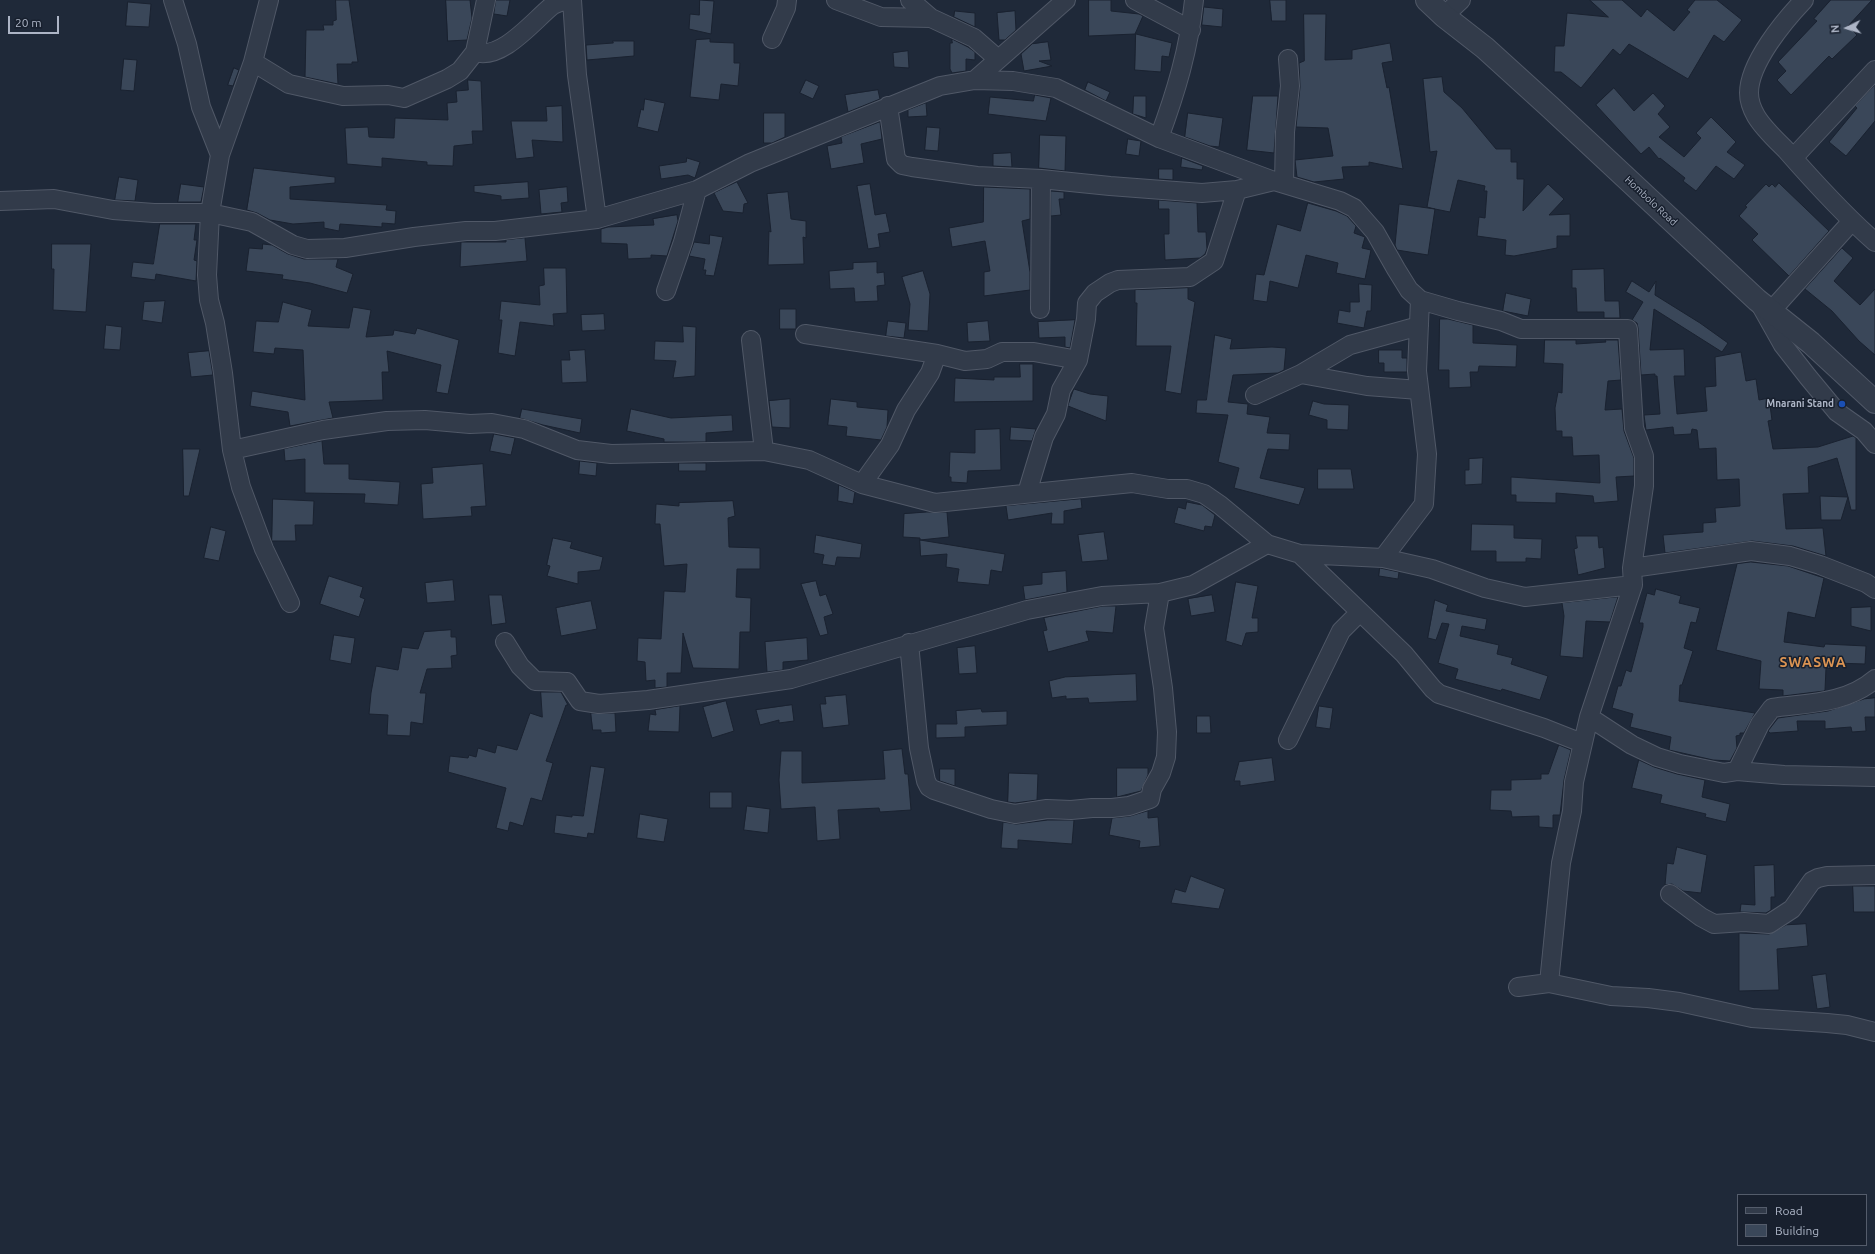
<!DOCTYPE html>
<html>
<head>
<meta charset="utf-8">
<style>
	body { margin:0 }
	#map { position:relative; width:1875px; height:1254px; overflow:hidden; background:#1f2939; font-family:Ubuntu,sans-serif }
	canvas { display:block }
	.legend { position:absolute; left:1737px; top:1194px; width:130px; height:52px; box-sizing:border-box; background:#18202e; border:1px solid #545c6b; margin:0; padding:5px 7px; list-style:none; font-size:12px; color:#adb5c6 }
	.legend li { display:flex; align-items:center; gap:8px; height:20px }
	.legend b { width:20px; border:1px solid #545c6b }
	.north { position:absolute; left:1827px; top:8px; width:40px; height:40px; -webkit-text-stroke:3px #18202e; paint-order:stroke; rotate:265deg; font-size:11px; font-weight:700; line-height:16px; text-align:center; color:#adb5c6 }
	.north::after { content:''; display:block; margin:auto; width:14px; height:18px; background:#adb5c6; clip-path:polygon(50% 0,100% 100%,50% 72%,0 100%) }
	.scale { position:absolute; left:8px; top:16px; width:51px; height:18px; box-sizing:border-box; border:2px solid #adb5c6; border-top:0; padding-left:5px; font-size:12px; line-height:14px; white-space:nowrap; color:#adb5c6; -webkit-text-stroke:3px #18202e; paint-order:stroke }
</style>
</head>
<body>
<div id="map">
<canvas width="1875" height="1254"></canvas>
<ul class="legend">
<li><b style="height:5px;background:#323b4a"></b>Road</li>
<li><b style="height:11px;background:#3a4759"></b>Building</li>
</ul>
<div class="north">N</div>
<div class="scale">20 m</div>
</div>
<script>
const ctx = document.querySelector('canvas').getContext('2d');
ctx.lineJoin = 'round';
function paint(path, color) { ctx.fillStyle = color; ctx.fill(path, 'evenodd'); }
function strokePath(path, color, width, dash) { ctx.strokeStyle = color; ctx.lineWidth = width; ctx.lineCap = dash ? 'butt' : 'round'; ctx.setLineDash(dash || []); ctx.stroke(path); }
function drawText(font, color, halo, rows, align = 'center') {
  ctx.font = font + ' Ubuntu,sans-serif'; ctx.lineWidth = 3; ctx.setLineDash([]); ctx.textBaseline = 'middle'; ctx.strokeStyle = halo; ctx.fillStyle = color; for (const [text, x, y, turn = 0] of rows) {
    ctx.save(); ctx.translate(x, y); ctx.rotate((+turn || 0) * Math.PI / 180); ctx.textAlign = isNaN(turn) ? turn : align; if (halo) ctx.strokeText(text, 0, 0); ctx.fillText(text, 0, 0); ctx.restore();
  }
}
const building = new Path2D(`
	M336 0H349L358 62H352V64H337L338 84 305 77 306 30H324L323 25H333V21L336 20Z
	M446 0H470L472 18 467 40 448 41Z
	M496 0H510L507 16 494 14Z
	M700 0 714 1 711 34 689 29 690 14 699 15Z
	M1089 0H1111V11L1139 14 1143 16 1135 34 1089 36Z
	M1270 0H1286V21H1272Z
	M1590 0H1622L1641 17 1647 9 1674 31 1690 12 1687 10 1695 0H1717L1742 20 1724 42 1714 35 1688 79 1629 44 1620 55 1613 49 1581 88 1561 72H1554L1555 46H1564L1567 13 1608 17Z
	M1831 0H1872L1848 26 1857 35 1832 59 1829 56 1791 95 1777 80 1786 71 1778 62 1817 21 1814 19Z
	M128 2 151 4 149 27 126 26Z
	M1204 7 1223 9 1222 27 1202 25Z
	M955 11 975 13V27L954 17Z
	M1015 11 1016 30 1005 40H999L997 13Z
	M1304 14H1326L1325 60 1352 59V50L1390 43 1393 61 1382 63 1387 88 1389 87 1403 169 1369 162V166L1342 167 1344 179 1314 182 1297 177 1295 160 1333 156 1328 128 1296 127 1300 87 1299 63 1304 61Z
	M1136 34 1172 43 1169 57 1162 56 1161 72 1135 70Z
	M710 39V42L734 43V63H740L738 86 721 84 719 100 690 97 696 40Z
	M952 39 968 47 975 52V60L966 59V71L952 73 950 69V43H952Z
	M613 41H634V56L587 60 586 45 613 43Z
	M1048 42 1051 60 1039 61 1052 66 1024 71 1021 54 1032 44Z
	M908 51 909 68 894 67 893 53Z
	M124 59 137 60 134 91 121 90Z
	M234 68 239 70 233 86 228 85Z
	M1442 77 1444 92 1462 108 1496 149H1511V162H1517V179H1524L1523 211 1548 184 1564 199 1549 215 1570 214V236H1557V248L1514 256 1505 255 1506 240 1477 236 1479 217 1485 218 1487 191H1484L1485 186 1458 180 1450 212 1435 209 1428 255 1397 250 1395 245 1399 204 1435 209 1427 207 1437 151 1430 152 1423 79Z
	M468 80 481 81 483 131H472L473 144 454 146 453 166 427 165V162L382 158V167L347 164 345 128 368 127 369 137 394 138 395 118 448 120 447 103 457 102 456 91 468 90Z
	M806 80 819 86 813 99 800 93Z
	M1088 82 1110 92 1106 101 1085 90Z
	M1875 85V121L1846 156 1829 142 1857 108 1855 106Z
	M1614 88 1634 111 1653 93 1665 106 1658 114 1670 127 1659 137 1684 157 1701 138 1696 133 1711 117 1736 142 1727 152 1745 165 1734 179 1716 166 1696 191 1683 181 1685 178 1660 158 1659 159 1649 147 1641 154 1596 105Z
	M878 90 880 99 848 112 845 95Z
	M1035 95 1051 98 1046 121 988 114 990 97 1033 101Z
	M1134 96H1146V118L1133 114Z
	M1253 96H1278L1274 153 1247 150Z
	M645 99 665 103 658 132 637 127 641 109 643 110Z
	M926 103 927 116 908 117V110Z
	M562 106 563 142 532 140 534 157 516 159 511 121H547L546 107Z
	M764 113H785V137L772 143H764Z
	M1188 113 1223 118 1219 147 1210 146 1185 137Z
	M880 122 882 139 861 144 864 163 831 169 827 146 842 143 841 137Z
	M927 127 940 128 938 151 925 150Z
	M1040 135 1066 136 1065 171 1039 168Z
	M1128 139 1141 141 1139 156 1126 154Z
	M1011 153 1012 167 993 166V154Z
	M687 158 700 162 695 178 688 175 661 179 659 166 686 162Z
	M1182 158 1203 166 1202 170 1181 167Z
	M254 168 335 177V183L290 187V199L387 205 386 210 396 211 395 224 382 223V227L340 224 339 231 324 228V222L293 224 270 220 257 213 247 210Z
	M1159 169H1173V180L1159 179Z
	M119 177 138 180 135 201 115 200Z
	M528 182 529 198 501 200V196L474 192V186Z
	M737 182 748 203 744 204 743 213 723 211 714 193Z
	M1779 183 1829 231 1789 276 1752 240 1758 234 1739 216 1747 207 1745 206 1766 184 1769 187 1772 184 1775 187Z
	M181 184 204 187 201 202H178Z
	M870 184 875 215 886 213 890 232 878 234 880 247 868 249 857 186Z
	M567 187 568 202 561 203 562 212 541 214 539 190Z
	M984 187 1030 189V219L1022 221 1030 272V290L984 296V272L990 271 985 241 952 247 949 228 983 222Z
	M1051 191 1064 192V199H1059L1061 215 1051 216Z
	M788 192 791 219 806 221V238L803 237 804 264 768 265 769 231 771 232 767 194Z
	M1159 200 1197 203 1198 232H1206L1207 249 1205 254 1200 258 1165 260 1164 234H1169V209H1159Z
	M1308 203 1336 211 1347 216 1356 226 1354 233 1365 237 1362 248 1371 250 1365 279 1336 273 1338 263 1306 255 1298 288 1270 281 1267 302 1253 300 1256 274 1264 275 1277 224 1300 231Z
	M677 215 678 221 667 256 651 255V258L628 259 627 244 601 243V229L608 227 654 225 653 219Z
	M160 224H196L194 240H197L194 260 197 261 196 281 156 274 155 280 131 277 133 262 153 264Z
	M710 235 723 237 714 276 705 275 706 270H703L705 259 689 256 694 242 709 244Z
	M525 238 527 261 460 267 461 242H506V240Z
	M52 244H91L86 312 53 310 54 269H52Z
	M263 244 272 245 288 254 304 259H338L336 267 353 274 347 293 310 283 282 279 283 275 246 271 249 248 262 249Z
	M1842 248 1853 258 1834 281 1860 305 1875 289V355L1859 341 1832 311 1805 289Z
	M877 262V273L884 272 885 285 877 286 878 301 855 302 854 288 830 289 829 271 853 269V263Z
	M544 268H566L567 313 553 314 554 326 520 322 515 356 498 353 502 320H499L501 301 540 305 539 286 544 285Z
	M1604 269 1605 301H1619L1620 318H1604V312H1577L1576 288H1572V270Z
	M923 271 930 294 928 331 908 330 910 304 902 277Z
	M1632 281 1649 292 1656 281 1655 295 1700 323 1728 343 1722 352 1654 309 1650 350 1684 349 1685 376H1674L1677 414 1707 411 1705 387 1716 386 1715 357 1741 352 1746 381 1756 379 1759 400 1769 398 1772 420 1768 421 1773 449 1818 447 1853 436 1856 438V510H1851L1848 497 1841 520H1821L1820 496 1848 497 1837 458 1808 467 1809 493 1783 494 1786 529 1823 528 1826 556 1793 546 1752 541 1665 553 1663 535 1703 532V523L1716 522 1715 508 1740 506 1739 479 1717 480 1716 448 1699 449 1697 430 1692 429 1691 434 1674 435 1673 427 1646 430 1644 415 1660 414 1657 376H1655V374L1641 375 1638 328 1637 323 1632 320 1643 302 1626 292Z
	M1359 284 1372 285 1371 311H1367L1364 328 1337 323 1339 310 1350 312V302H1359Z
	M1188 288V299L1195 302 1181 394 1165 391 1171 346H1136L1137 303H1135V290Z
	M1506 293 1531 299 1528 316 1503 311Z
	M165 301 162 323 142 320 144 302Z
	M283 302 312 310 308 326 349 328 353 307 371 310 366 337 393 335 394 330 415 334 417 328 459 340 448 394 436 392 441 365 387 351 389 372H382L383 400 329 402 333 418 290 426 288 412 250 406 252 391 305 400 303 350 275 348 274 354 253 352 256 321 278 322Z
	M780 309H796V329H780Z
	M604 314 605 330 582 331 581 315Z
	M1440 319H1448L1473 325V343L1517 345 1516 367 1479 366 1478 372H1470L1471 387 1449 388V370H1439Z
	M1075 320 1070 348 1065 347V337L1039 338 1038 322Z
	M888 321 906 323 904 338 886 336Z
	M988 321 990 341 968 342 967 323Z
	M106 325 122 327 120 350 104 349Z
	M683 326 696 327 695 376 673 378 676 361 654 360 655 341 683 342Z
	M1215 335 1232 339 1230 349 1272 347 1286 348 1284 370 1278 373 1233 375 1228 402 1248 404 1247 414 1270 417 1267 433 1290 434 1289 450 1268 449 1260 478 1305 488 1299 505 1234 488 1239 468 1218 462 1228 415 1196 413 1197 400H1206Z
	M1545 340H1576V344L1606 342 1605 340H1618L1621 380 1608 381 1605 410 1622 409 1624 431 1634 458V476L1616 477 1618 501 1594 503 1593 496 1556 493V503L1516 502V495H1511V477L1600 483 1599 455 1573 456 1572 437H1562V431H1556L1555 408 1558 392 1562 393 1563 364 1544 363Z
	M585 350 587 382 562 383 561 360H570L569 351Z
	M1379 350H1402V358H1407V372H1384V363H1379Z
	M209 351 213 375 191 377 188 353Z
	M1020 364H1033V401L954 402 955 378 994 380V377H1020Z
	M1074 389 1090 394 1108 396 1106 421 1068 406Z
	M790 399V428L772 427 769 401Z
	M831 399 857 402V407L888 410 887 427 881 440 846 436 847 427 828 425Z
	M1313 401 1324 404 1349 405 1348 430 1327 429V420L1309 415Z
	M522 409 582 419 580 433 543 425 520 418Z
	M631 409 671 418 732 415 733 431 706 433V442H664V439L627 431Z
	M1011 427 1036 429 1032 441 1010 440Z
	M1000 429 1001 470 968 471 967 483 951 482V477H949L950 452 975 453V430Z
	M494 434 515 438 511 455 490 451Z
	M322 441 324 464H349V479L400 482 398 505 364 503 365 494 305 493V459L285 461 284 449Z
	M183 449H200L189 496H184Z
	M1483 458 1482 484 1465 485V470H1469V459Z
	M580 461 597 463 596 476 579 474Z
	M679 463H706V471H679Z
	M483 464 486 506 471 507 472 516 423 519 421 484 433 483 432 468Z
	M1318 469H1351L1354 489H1318Z
	M839 485 855 492 853 504 838 501Z
	M273 499 314 501 313 525H295L296 541H272Z
	M1081 499 1082 508 1064 511V524H1051L1052 513 1008 520 1006 506Z
	M733 501 735 516 728 518 729 547 760 548V569H737L736 597 751 598 750 632H740L739 669 693 668 683 633 681 673H667V687L655 688V680L646 681 645 662 637 661 638 638 661 639 664 591 685 592 687 564 664 566 660 524H655L656 504 679 506V503Z
	M1187 502 1202 505 1215 515 1212 527 1205 526 1204 531 1174 523 1178 507 1185 509Z
	M927 512H947L949 537 920 540V538L903 537 904 514Z
	M1472 524 1514 525V538L1542 539 1541 559 1526 558V562H1496V551H1471Z
	M211 527 226 531 219 561 204 558Z
	M1104 532 1108 560 1082 562 1078 535Z
	M816 535 862 544 860 558 837 557 835 566 822 564 824 555 814 553Z
	M1576 536H1598L1599 548 1603 547 1605 568 1578 575 1574 549 1577 548Z
	M553 538 572 542 570 548 603 557 600 570 578 572V584L547 576 550 566 547 565Z
	M920 540 1005 554 1002 572 991 570 989 585 957 582 959 569 946 567 947 554 921 556Z
	M1751 562 1788 566 1824 578 1815 618 1788 612 1784 642 1824 647 1825 644 1866 646 1865 664 1834 663 1833 669 1826 668 1825 690 1824 691 1783 696V690L1759 689 1761 661 1716 650 1737 564Z
	M1380 568 1399 572 1398 579 1379 576Z
	M1066 571 1067 592 1025 600 1023 586 1042 584V573Z
	M329 576 363 587 360 597 365 599 359 617 320 604Z
	M453 580 455 601 427 603 425 583Z
	M816 581 820 596 826 594 833 614 824 617 828 634 820 636 801 584Z
	M1236 582 1258 586 1252 618H1258V632L1246 633 1242 646 1226 641Z
	M1656 589 1681 596 1679 603 1700 608 1696 623 1691 622 1684 648 1693 651 1682 685H1680L1679 701 1755 713 1744 733H1740V735L1736 736 1737 748 1730 761 1713 760 1669 750 1671 737 1630 727 1633 714 1612 708 1618 686H1621L1626 670 1631 672 1643 627V623H1639L1647 593 1654 595Z
	M489 595H502L506 623 492 625Z
	M1212 595 1215 612 1191 616 1188 599Z
	M1618 597 1610 622 1586 621 1583 658 1560 656 1564 616 1562 603Z
	M1435 600 1448 605 1446 611 1487 619 1485 630 1462 626 1460 636 1499 645 1497 654 1513 658 1511 664 1548 676 1540 700 1502 689 1501 691 1455 679 1458 669 1438 663 1449 624 1442 623 1436 640 1428 638Z
	M591 601 597 629 561 636 556 608Z
	M1103 606H1116L1113 633 1086 631 1089 641 1048 652 1043 631 1047 630 1044 618Z
	M1871 607V631L1851 626V608Z
	M451 630V637H456L457 655 451 656 452 668 427 669 420 693H426L423 724 411 722 410 736 387 735 388 715 369 714 371 693 376 666 398 670 402 647 418 649 424 632Z
	M334 635 355 638 351 664 330 660Z
	M807 638 808 660 783 662V670L767 672 765 642Z
	M975 646 977 673 959 674 957 648Z
	M1136 674 1137 701 1089 703 1088 698 1066 699V696L1052 698 1049 681 1065 677Z
	M541 692H561L568 705H566L546 761 553 763 542 801 531 798 523 826 510 822 508 831 496 828 506 788 448 772 450 756 468 758 469 755 476 757 478 748 495 753 497 745 517 750 530 713 542 717Z
	M846 695 849 725 823 728 820 704H826L825 697Z
	M1875 698V717H1865L1866 731 1852 732 1851 727 1825 729V721H1797L1798 731 1770 733 1768 731 1778 718 1828 711 1864 699Z
	M726 701 734 731 712 738 703 707Z
	M792 705 794 721 779 723V720L760 725 756 710Z
	M680 706 679 732 648 731 650 714 656 715 655 710Z
	M1319 706 1333 708 1330 729 1316 727Z
	M981 709 982 712 1007 711V725L965 727V737L936 738V724H957L956 711Z
	M591 713H615L616 732 601 733V730H593Z
	M1197 716H1210L1211 733H1197Z
	M1559 745 1571 750 1564 780 1560 815H1553V828L1539 827V816L1512 817 1511 811 1490 810 1491 790H1511V780L1541 779V774H1548Z
	M902 749 905 774H908L911 810 880 812 879 808 838 810 840 839 817 841 815 807 781 809 779 780 781 751H802V783L885 779 883 751Z
	M1272 758 1275 781 1240 786V781H1234L1239 762Z
	M1639 760 1654 767 1677 774 1705 780 1702 797 1730 804 1726 822 1705 817 1706 814 1660 803 1662 795 1632 788Z
	M591 766 605 768 594 834 588 833 587 838 554 833 556 815 572 817V815L583 816Z
	M1117 768H1148V775L1141 791 1117 797Z
	M940 769H955V786L940 781Z
	M1009 773 1038 774 1037 800 1015 803 1008 802Z
	M710 792H732V808H710Z
	M747 806 770 809 768 833 744 830Z
	M1148 811V818L1158 817 1160 846 1139 848 1140 841 1109 835 1112 818 1130 816Z
	M640 814 668 819 664 842 637 838Z
	M1048 820H1074L1072 844 1018 840V849L1001 848 1003 822 1016 824Z
	M1677 847 1707 855 1701 893 1683 891 1672 884 1665 885 1667 863 1673 864Z
	M1774 865 1775 897H1771V910L1766 913 1740 912 1741 904 1755 905 1754 866Z
	M1191 876 1225 889 1219 909 1171 903 1175 889 1185 892Z
	M1853 886H1875V912H1854Z
	M1806 924 1808 946 1777 949 1779 990 1739 991V933L1769 934 1786 925Z
	M1826 974 1830 1007 1817 1009 1812 976Z`);
const minor = new Path2D(`
	M173 0 187 44 201 107 220 155
	M269 0 253 62 220 155 210 213 207 275 209 300 215 323 223 373 232 450 241 487 264 549 290 603
	M572 0 577 75 597 219
	M836 0 881 17 931 18
	M910 0 931 18 974 38 998 59
	M1135 0 1191 30
	M1804 0C1784 21 1749 63 1749 93 1749 101 1752 109 1756 116 1763 128 1776 140 1786 150 1814 182 1843 214 1875 242
	M1444 16 1461 0
	M772 39 786 8 787 0
	M475 52C502 61 534 20 553 5L560 2 572 0
	M253 62 289 84 343 96 388 95 404 98 447 79 460 71 475 52 486 0
	M975 80 1066 0
	M888 106 896 159 902 165 912 167 977 176 1041 179 1110 186 1202 193 1237 190 1274 181
	M1159 138C1176 92 1189 49 1194 0
	M1793 158 1875 70
	M1284 184 1285 132 1290 86 1288 59
	M0 201 54 199 113 210 154 213H210L252 222 293 245 307 249 345 248 414 237 466 231H495L597 219 697 190 750 163 940 86 975 80 1013 81 1056 88 1159 138 1274 181 1340 201 1354 208 1375 232 1396 269 1409 290 1420 300 1458 311 1501 321 1521 329H1628L1634 428 1644 456V486L1632 568 1633 585 1589 717 1574 782 1572 811 1561 863 1549 983
	M666 291 683 242 697 190
	M1760 304 1783 345 1808 377 1837 412 1864 431 1875 444
	M1040 309 1041 179
	M1771 311 1852 221
	M805 334 937 354
	M751 340 764 451
	M1301 374 1367 386 1419 390
	M1255 395 1301 374 1350 345 1419 326
	M232 450 323 430 387 421 425 420 470 424 492 423 524 429 577 450 611 454 764 451 809 460 862 484 935 503 1132 483 1168 489H1187L1204 494 1220 505 1267 544 1300 554 1383 558 1432 569 1485 588 1525 597 1633 585
	M862 484 890 445 906 410 930 373 937 354 965 361 987 359 1002 352H1034L1078 360
	M1027 493 1044 437 1056 414 1061 390 1078 360 1086 319 1087 303 1095 293 1110 283 1118 280 1190 277 1214 261 1237 190
	M1300 554 1404 654 1433 689 1439 694 1544 728 1582 743
	M1383 558 1424 504 1427 454 1417 371 1420 300
	M1632 568 1751 551 1790 556 1820 565 1866 583 1875 589
	M505 642 520 666 535 681 567 682 580 701 599 704 648 700 791 679 1027 610 1102 596 1160 593 1193 585 1267 544
	M909 643 919 748 926 781 929 787 934 790 991 809 1015 814 1047 809 1071 810 1092 808H1112L1129 806 1150 799 1152 789 1161 773 1166 757 1167 732 1163 688 1154 628 1160 593
	M1589 717 1632 745 1657 757 1680 764 1724 773 1737 771 1760 724 1772 708C1807 703 1846 704 1875 679
	M1288 740 1341 631 1360 612
	M1737 771 1784 775 1875 777
	M1670 894 1701 917 1714 924 1744 922 1769 924 1792 909 1812 881 1818 878 1827 876 1875 875
	M1518 987 1549 983 1611 996 1648 998 1679 1002 1752 1018 1827 1023 1847 1025 1875 1032`);
const tertiary = new Path2D(`
	M1427 0 1444 16 1485 48 1550 107 1757 300 1811 343 1875 402`);
const markers = [
	[1842,404,4,"#1a4fb4"]
];
const streetNames = [
	["Hombolo Road",1651,201,43]
];
const poiNames = [
	["Mnarani Stand",1834,404]
];
const districtNames = [
	["SWASWA",1813,662]
];
paint(building, '#3a4759');
strokePath(building, '#1a2230', 1);
strokePath(minor, '#505867', 20);
strokePath(tertiary, '#505867', 24);
strokePath(minor, '#323b4a', 18);
strokePath(tertiary, '#323b4a', 22);
for (const [x, y, r, color] of markers) { const dot = new Path2D(); dot.arc(x, y, r, 0, 2 * Math.PI); ctx.fillStyle = color; ctx.fill(dot); strokePath(dot, '#18202e', 1.5); }
drawText('10px', '#adb5c6', '#18202e', streetNames);
drawText('bold 10px', '#adb5c6', '#18202e', poiNames, 'right');
ctx.letterSpacing = '1px';
drawText('bold 14px', '#db9453', '#18202e', districtNames);
ctx.letterSpacing = '0px';
</script>
</body>
</html>
